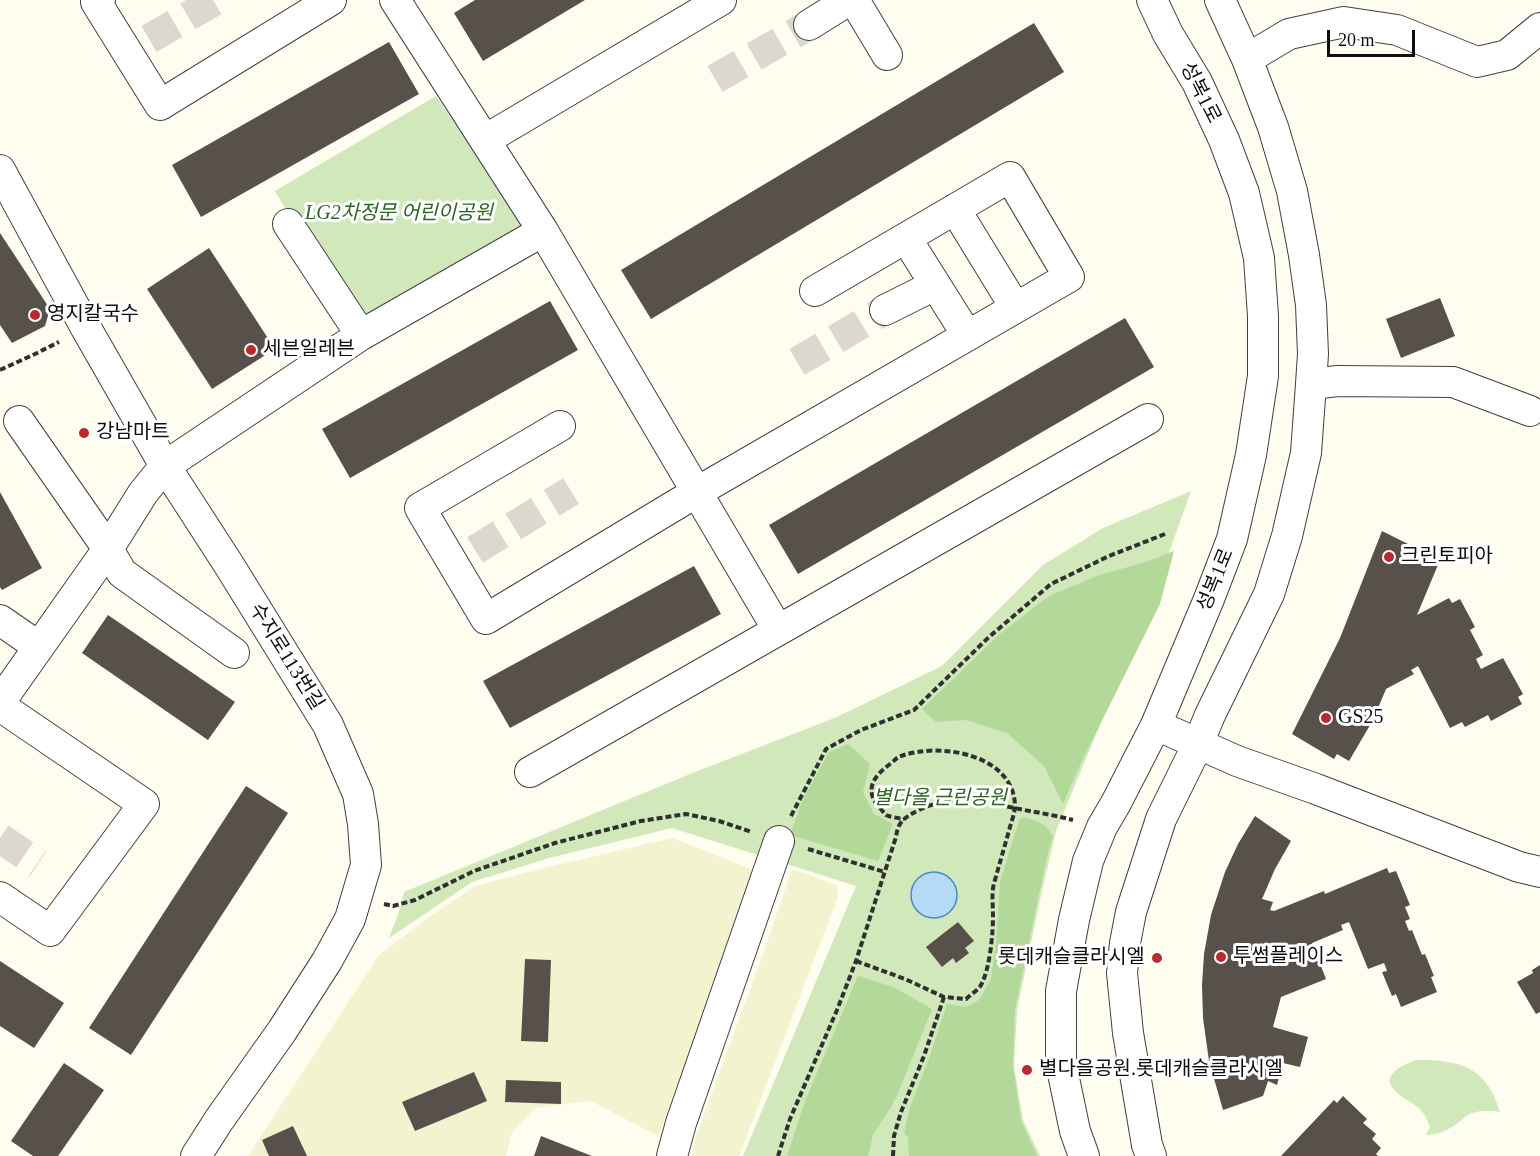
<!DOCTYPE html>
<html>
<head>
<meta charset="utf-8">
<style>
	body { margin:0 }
	#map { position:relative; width:1540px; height:1156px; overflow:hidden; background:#fffcf0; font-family:"Times New Roman",serif }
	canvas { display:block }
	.scale { position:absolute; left:1327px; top:30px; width:88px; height:27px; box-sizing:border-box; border:3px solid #0e0e0e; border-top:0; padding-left:8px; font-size:18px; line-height:21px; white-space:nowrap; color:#0e0e0e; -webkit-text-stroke:4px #fff; paint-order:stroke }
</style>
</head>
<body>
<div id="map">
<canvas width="1540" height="1156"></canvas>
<div class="scale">20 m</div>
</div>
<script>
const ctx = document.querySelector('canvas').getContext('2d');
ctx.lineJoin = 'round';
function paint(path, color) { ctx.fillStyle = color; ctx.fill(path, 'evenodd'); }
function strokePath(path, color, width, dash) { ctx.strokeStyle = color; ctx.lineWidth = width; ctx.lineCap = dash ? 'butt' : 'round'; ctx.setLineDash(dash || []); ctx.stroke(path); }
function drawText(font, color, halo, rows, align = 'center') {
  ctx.font = font + ' "Times New Roman","Noto Sans KR",serif'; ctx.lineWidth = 6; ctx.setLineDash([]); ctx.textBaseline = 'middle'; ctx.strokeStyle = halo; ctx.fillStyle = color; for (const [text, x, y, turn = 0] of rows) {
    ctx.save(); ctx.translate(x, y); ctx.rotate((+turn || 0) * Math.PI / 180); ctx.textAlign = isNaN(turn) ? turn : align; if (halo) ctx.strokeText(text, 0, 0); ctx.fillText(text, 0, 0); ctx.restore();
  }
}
const farmland = new Path2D(`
	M672 838 759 872 658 1136 591 1101 535 1108 512 1132 506 1156H248L379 955 425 920 475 886 540 869Z
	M792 869 837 885 838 897 739 1156H692L695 1139 763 954Z`);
const green = new Path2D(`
	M436 96 529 232 361 335 275 191Z
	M1191 491 1156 589 1056 831 1041 895 1017 1010 1014 1066 1023 1120 1040 1156H743L856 886 672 828 549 858 472 882 389 938 399 912 404 892 690 774 837 717 942 666 1043 565 1103 528Z
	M1416 1060C1460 1060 1486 1066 1500 1112 1490 1110 1479 1110 1470 1114 1465 1116 1462 1120 1458 1123 1449 1130 1437 1135 1426 1135L1430 1127C1428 1123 1427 1118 1424 1114 1414 1100 1395 1098 1389 1081 1393 1068 1404 1065 1416 1060Z`);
const forest = new Path2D(`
	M1174 551 1160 604 1081 763 1063 804 1044 766 1007 733 966 720 936 722 922 709 1001 633 1049 596 1099 575 1146 562Z
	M848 744 870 764 863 792 874 814 893 824 878 861 790 835 803 799 829 752Z
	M1022 817C1037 821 1046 822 1053 837L1048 852 1015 1009 1013 1066 1021 1120 1037 1156H909L908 1136 904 1134 910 1107 929 1058 947 1004 966 1007 979 1000 991 979 996 943 1000 881 1019 821Z
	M858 976 893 987 932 1009 898 1093 891 1107 873 1135 868 1156H787L805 1101Z`);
const water = new Path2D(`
	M911 895a23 23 0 1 1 46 0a23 23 0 1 1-46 0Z`);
const building = new Path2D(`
	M475 0H585L483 61 454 13Z
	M1034 23 1064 72 651 319 621 270Z
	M389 42 419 94 201 217 172 165Z
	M0 233 50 309 45 326 12 343 0 325Z
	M209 248 275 349 212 389 147 289Z
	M1440 298 1455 336 1401 358 1386 319Z
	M550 301 578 350 350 478 322 429Z
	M1125 318 1154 367 798 574 769 525Z
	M0 492 42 568 2 590 0 587Z
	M1382 531 1440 560 1417 615 1449 598 1452 603 1460 599 1475 627 1470 630 1483 655 1476 659 1481 669 1503 658 1523 694 1518 697 1522 704 1491 721 1488 715 1465 727 1462 722 1450 728 1418 666 1411 670 1414 674 1386 689 1373 720 1349 761 1337 754 1334 759 1292 734 1340 638Z
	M694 566 721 614 510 728 483 681Z
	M108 615 235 702 208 740 82 653Z
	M246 786 288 813 131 1055 89 1028Z
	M1255 816 1291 841 1275 869 1262 899 1273 902 1270 910 1274 911 1324 891 1325 894 1387 868 1389 873 1396 871 1410 905 1405 907 1410 919 1405 921 1409 931 1412 930 1422 955 1425 954 1434 976 1431 977 1437 992 1401 1007 1396 994 1392 996 1382 972 1387 971 1384 963 1368 969 1349 922 1341 925 1343 930 1312 943 1326 979 1281 997 1273 1027 1308 1037 1300 1067 1283 1063 1277 1085 1268 1081 1263 1096 1223 1110 1209 1061 1203 1018 1202 985 1204 954 1211 915 1225 872 1238 844Z
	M958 922 974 941 965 948 969 953 956 963 953 958 942 967 926 947Z
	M525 959 551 960 548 1042 521 1041Z
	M0 961 64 1003 34 1048 0 1026Z
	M1540 965V1012L1536 1014 1517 982 1533 973 1532 970Z
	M64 1063 104 1090 58 1156H33L11 1141Z
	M474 1072 487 1101 415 1131 402 1102Z
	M506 1080 561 1082V1104L505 1102Z
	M1343 1096 1367 1119 1363 1123 1376 1134 1372 1139 1381 1148 1376 1154 1378 1156H1281L1334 1100 1337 1103Z
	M293 1126 307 1156H269L262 1140Z
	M541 1136 592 1156H534Z`);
const minorTunnel = new Path2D(`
	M149 39 216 0
	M715 79 809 25
	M797 362 885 310
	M475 550 571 491
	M0 838 38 864`);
const path = new Path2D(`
	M0 370 35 354 59 342
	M791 816 826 749 861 730 914 710 989 637 1051 584 1109 556 1165 534
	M808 849 885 872
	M384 904 393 906 415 900 474 871 555 843 641 821 686 814 719 821 752 832
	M856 961 905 979 944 997 966 999C971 994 980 989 982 983 990 967 993 934 993 916 993 904 991 891 995 880 1000 862 1005 845 1010 827 1012 820 1015 812 1015 805 1013 754 940 742 901 756 897 757 894 761 890 764 874 776 863 790 880 808 880 808 885 814 886 815 890 817 898 818 904 819
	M778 1156 790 1119 837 1010 856 961 896 837C898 821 905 817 919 810 949 795 982 801 1014 808 1034 812 1054 815 1073 820
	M893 1156 894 1136 901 1112 924 1056 944 997`);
const minor = new Path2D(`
	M100 0 96 2 160 105 331 0
	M395 0 543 231 778 630
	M854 0 887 55
	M809 25 849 0
	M1247 59 1289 34 1344 22 1397 30 1477 62 1507 55 1540 28
	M485 140 721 0
	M0 170 86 328 165 466 229 565 328 725 358 794 363 824 366 865 350 919 327 961 282 1031 219 1120 196 1156
	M955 209 1015 307
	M288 224 361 335
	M906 238 967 335
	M885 310 935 285
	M1311 384 1338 381 1453 382 1530 411
	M19 421 108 549 122 573 234 653
	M560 426 420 508 486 619 697 492 1069 277 1010 177 815 291
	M0 620 39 647
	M0 702 108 549 143 493 165 466 361 335 543 231
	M0 706 144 804 50 931 0 897
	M1156 725 1237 761 1316 789 1519 867 1540 872
	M530 772 1148 419
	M672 1156 681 1123 779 841
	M1084 1156 1075 1131 1061 1064V991L1074 920 1088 861 1102 827 1116 803 1156 725 1209 599 1232 539 1251 455 1263 376V316L1259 258 1244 193 1224 140 1197 82 1168 34 1152 0
	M1151 1156 1147 1145 1128 1033 1122 973 1125 943 1131 912 1161 819 1198 744 1210 715 1269 594 1287 536 1306 453 1311 384 1313 354 1311 305 1304 255 1292 191 1273 127 1247 59 1220 0`);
const markers = [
	[35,315,6,"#bb292a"],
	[251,350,6,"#bb292a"],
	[84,433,6,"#bb292a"],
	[1389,557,6,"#bb292a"],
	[1326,718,6,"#bb292a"],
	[1221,957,6,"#bb292a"],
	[1157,958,6,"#bb292a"],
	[1027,1070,6,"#bb292a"]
];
const streetNames = [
	["성복1로",1200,93,63],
	["성복1로",1216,580,-68],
	["수지로113번길",286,657,58]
];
const parkNames = [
	["LG2차정문 어린이공원",399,214],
	["별다올 근린공원",940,799]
];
const poiNames = [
	["영지칼국수",47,315],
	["세븐일레븐",263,350],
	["강남마트",96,433],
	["크린토피아",1401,557],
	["GS25",1338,718],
	["투썸플레이스",1233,957],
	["롯데캐슬클라시엘",1145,958,"right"],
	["별다을공원.롯데캐슬클라시엘",1039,1070]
];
paint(farmland, '#f4f3d0');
paint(green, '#d0e8ba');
paint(forest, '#b3d99a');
paint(water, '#b6daf5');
strokePath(water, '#3e8cca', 1.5);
paint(building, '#57504b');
strokePath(minorTunnel, '#dbd8ce', 30, [30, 15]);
strokePath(minor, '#414141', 32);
strokePath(path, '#303030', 4, [6, 3]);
strokePath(minor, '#fff', 30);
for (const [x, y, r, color] of markers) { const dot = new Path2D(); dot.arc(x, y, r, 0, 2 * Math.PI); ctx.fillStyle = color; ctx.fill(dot); strokePath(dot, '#fff', 2); }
drawText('20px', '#0e0e0e', '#fff', streetNames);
drawText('italic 20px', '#2b6520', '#fff', parkNames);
drawText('20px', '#0e0e0e', '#fff', poiNames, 'left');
</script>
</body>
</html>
